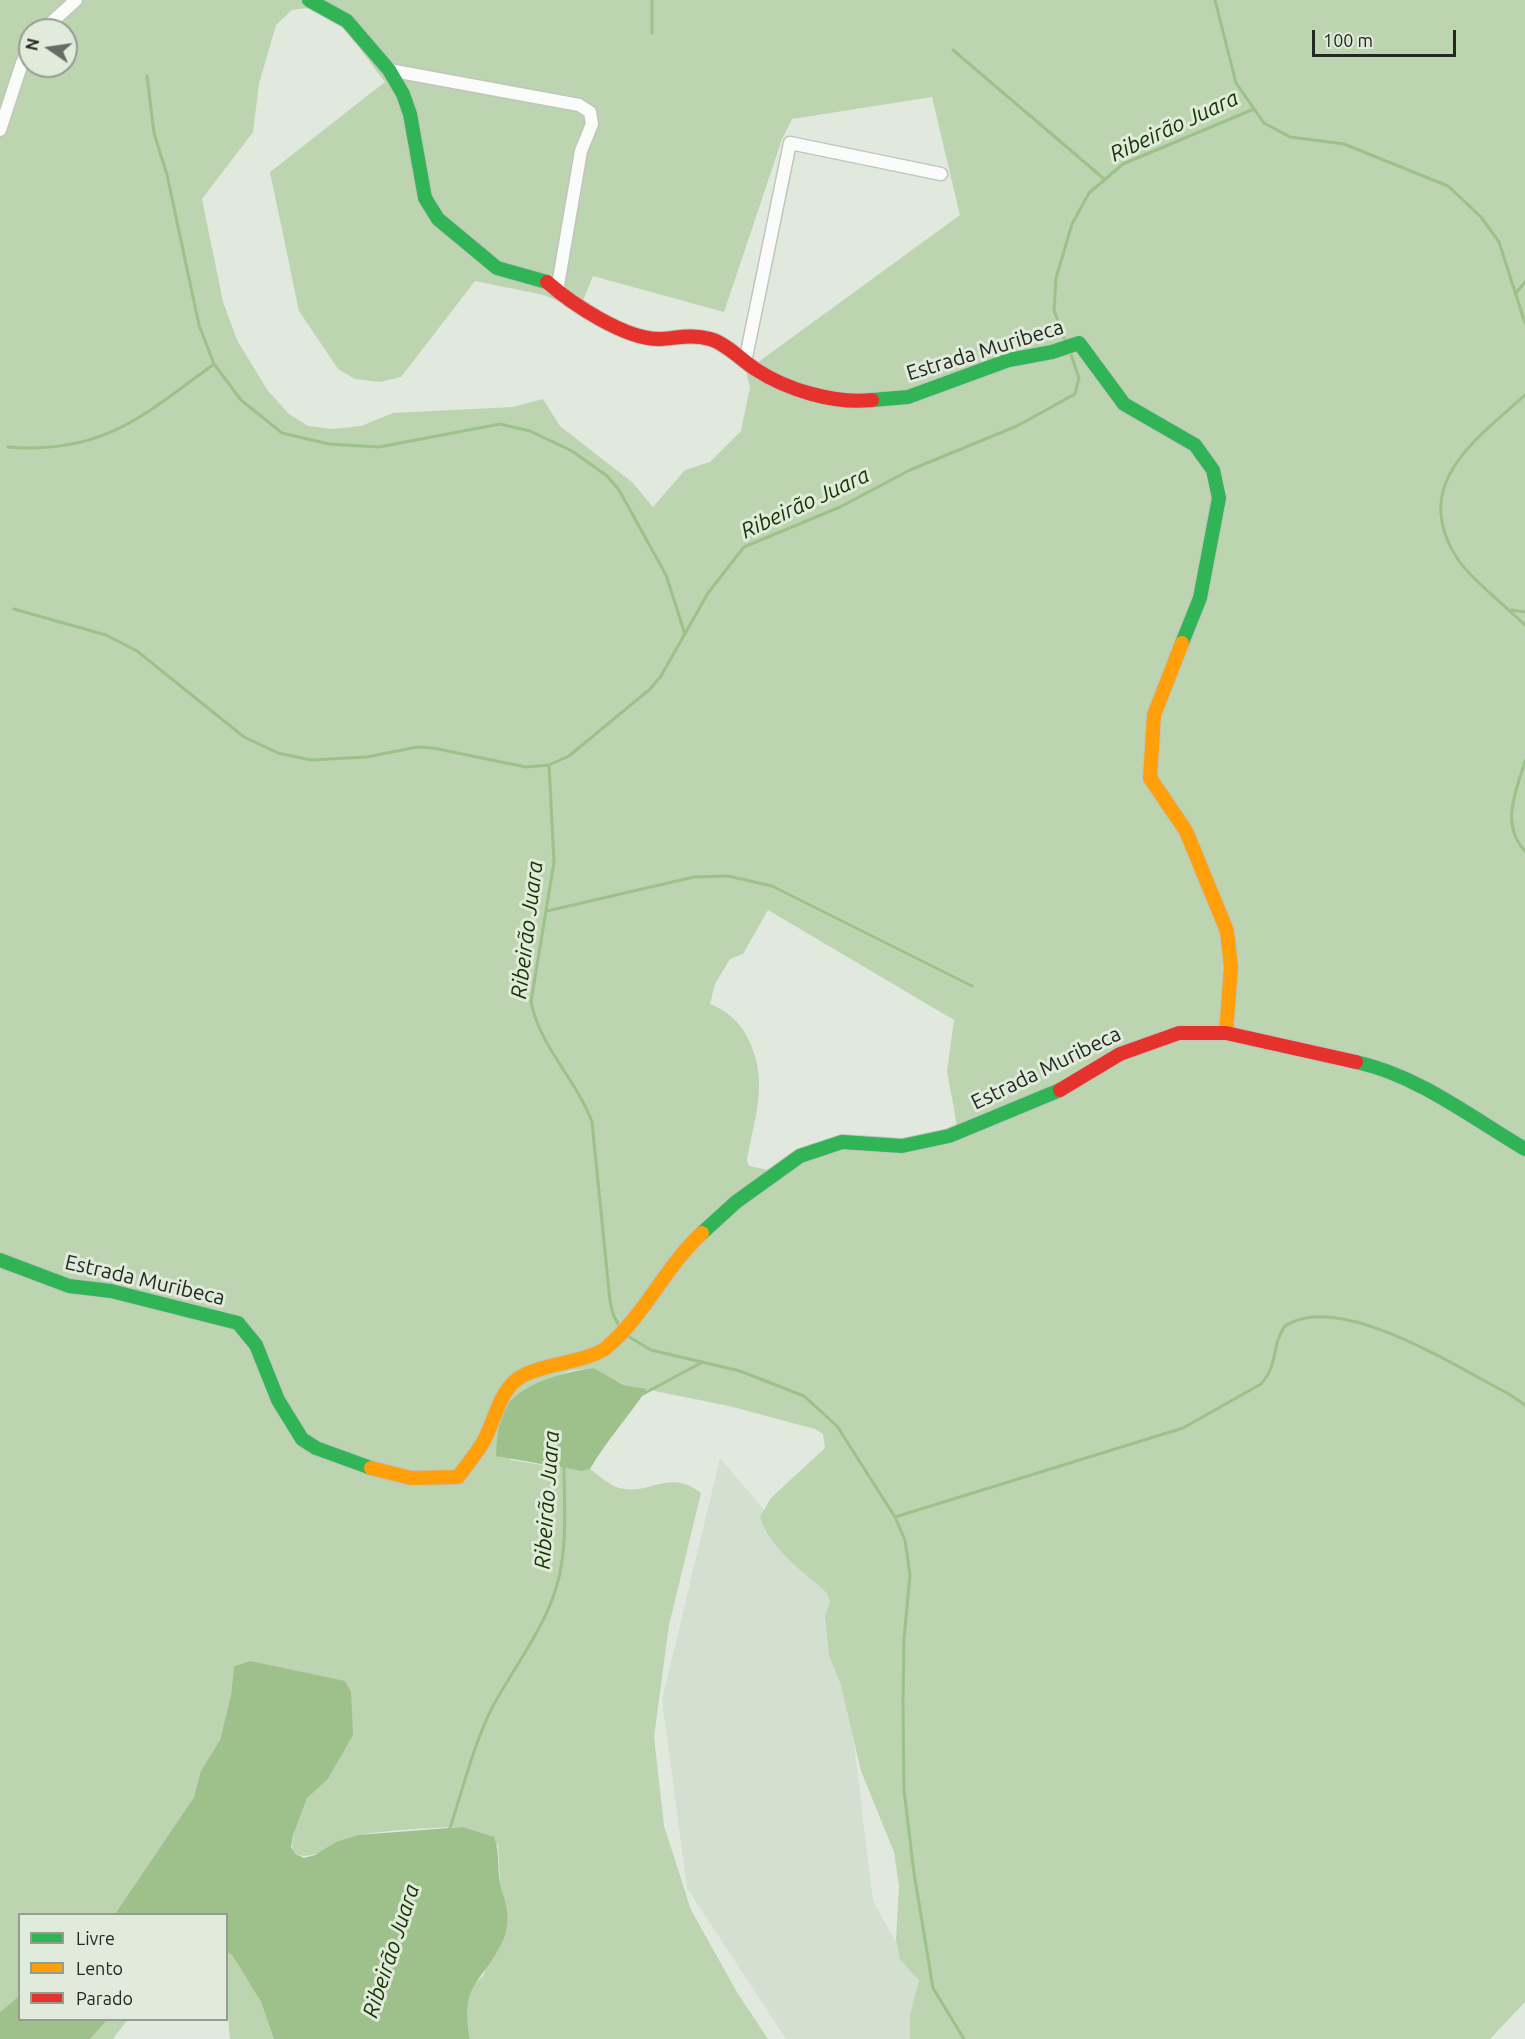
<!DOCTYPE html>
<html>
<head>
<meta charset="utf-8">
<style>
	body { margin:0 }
	#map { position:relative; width:1525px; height:2039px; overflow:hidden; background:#e1e8de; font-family:Ubuntu,sans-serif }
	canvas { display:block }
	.legend { position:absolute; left:18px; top:1913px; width:210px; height:108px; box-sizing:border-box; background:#e0ebdb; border:2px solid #959d91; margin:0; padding:8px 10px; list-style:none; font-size:18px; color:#242822 }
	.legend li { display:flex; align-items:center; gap:12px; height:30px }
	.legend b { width:30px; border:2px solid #959d91 }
	.north { position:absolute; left:18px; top:18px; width:60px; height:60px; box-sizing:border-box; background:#e0ebdb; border:2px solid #959d91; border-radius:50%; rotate:283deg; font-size:16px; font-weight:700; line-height:24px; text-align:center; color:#242822 }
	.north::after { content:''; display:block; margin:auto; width:21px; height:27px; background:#666b64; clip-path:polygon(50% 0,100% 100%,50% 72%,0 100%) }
	.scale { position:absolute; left:1312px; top:30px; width:144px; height:27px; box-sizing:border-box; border:3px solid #242822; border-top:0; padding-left:8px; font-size:18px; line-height:21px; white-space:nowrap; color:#242822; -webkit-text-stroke:4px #e0ebdb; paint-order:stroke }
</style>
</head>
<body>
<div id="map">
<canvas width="1525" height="2039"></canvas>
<ul class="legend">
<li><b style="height:8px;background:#30b455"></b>Livre</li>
<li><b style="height:8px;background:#ff9f0a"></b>Lento</li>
<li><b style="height:8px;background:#e5322d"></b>Parado</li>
</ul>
<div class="north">N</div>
<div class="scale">100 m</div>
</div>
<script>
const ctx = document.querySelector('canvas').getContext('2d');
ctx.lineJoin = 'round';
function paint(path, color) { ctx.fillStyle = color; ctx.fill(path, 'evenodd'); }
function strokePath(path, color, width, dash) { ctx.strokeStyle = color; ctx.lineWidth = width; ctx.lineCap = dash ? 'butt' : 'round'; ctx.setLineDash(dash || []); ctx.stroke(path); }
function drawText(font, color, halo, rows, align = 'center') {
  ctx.font = font + ' Ubuntu,sans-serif'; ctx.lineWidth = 6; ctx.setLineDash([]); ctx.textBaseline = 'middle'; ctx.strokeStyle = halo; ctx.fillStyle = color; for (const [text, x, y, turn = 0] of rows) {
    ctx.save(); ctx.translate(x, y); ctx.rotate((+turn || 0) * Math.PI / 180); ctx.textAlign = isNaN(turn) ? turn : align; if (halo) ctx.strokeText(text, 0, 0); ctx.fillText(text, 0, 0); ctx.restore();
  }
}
const built = new Path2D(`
	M720 1458 836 1595 873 1901 950 2039H786L687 1888 662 1700Z`);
const green = new Path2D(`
	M0 0H1525V2002L1490 2039H910V2015L919 1981 900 1959 896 1940 899 1885 894 1852 861 1771 841 1685 829 1655 825 1616 830 1601 827 1593C803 1571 770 1549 760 1517L771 1498 825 1448 823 1434 815 1429 729 1406 625 1385 594 1368 569 1371 526 1390 513 1400 510 1460 581 1471 590 1469C597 1474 606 1482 614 1486 646 1500 667 1466 701 1493L669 1625 654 1737 664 1826 691 1910 738 1994 768 2039H470L465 2014 466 2002 473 1984 483 1976 507 1911 500 1882 498 1846C487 1840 476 1832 465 1828 455 1825 366 1832 354 1836 334 1842 315 1862 294 1854 288 1842 300 1806 309 1796 315 1790 321 1785 327 1780L250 1661 234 1666 231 1695 220 1740 202 1771 194 1797 115 1914H20L19 1996 0 2012ZM306 8 327 13 348 33 385 82 270 172 299 311 338 369 355 379 380 382 401 377 475 281 544 295 579 310 593 276 724 312 782 139 792 119 932 97 960 215 746 371 750 387 741 431 710 462 685 470 653 507 633 483 560 426 543 399 513 407 393 413 361 426 333 429 308 426 289 414 268 391 237 340 223 302 202 199 253 132 259 84 276 25 292 10ZM30 30H66V66H30ZM768 910 954 1020 947 1071 957 1126 950 1144 911 1151 811 1144 768 1170 749 1166 747 1160C754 1119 768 1085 751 1045 742 1024 731 1013 710 1004L715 984 730 959 743 954Z
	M226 1953 232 1955 261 2002 274 2039H230L227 2004Z
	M107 2020H127L113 2039H90Z`);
const water = new Path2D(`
	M594 1368 624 1385 647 1389C629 1416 607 1440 590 1469L581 1471 496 1456C497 1442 497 1422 504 1410 520 1382 566 1372 594 1368Z
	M250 1661 345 1681 351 1692 353 1735 327 1780 307 1798 293 1835 291 1847 295 1854 304 1858 315 1855 336 1842 357 1835 463 1827 494 1837C500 1852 497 1868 500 1883 502 1892 506 1901 507 1911 508 1918 507 1931 504 1938 483 1985 459 1981 470 2039H274L261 2002 232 1955 227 1953 226 1914H115L194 1797 201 1771 220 1740 231 1695 234 1666Z
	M19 1996 20 2020H107L90 2039H0V2012Z`);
const stream = new Path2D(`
	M652 0V33
	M1215 0 1236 83 1264 123 1290 137 1344 144 1448 186 1481 217 1499 242 1525 323
	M953 50 1103 178
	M147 76 154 133 167 175 199 325 214 364 241 400 282 433 329 444 379 447 500 424 530 431 572 451 607 476 619 490 666 575 685 634
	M1516 293 1525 282
	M1065 341 1054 310 1056 278 1072 224 1089 193 1123 164 1254 109
	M1525 395C1474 441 1408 486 1459 561 1473 581 1506 606 1525 625
	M8 447C102 455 143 416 214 364
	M14 609 106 635 137 651 244 737 278 753 311 760 367 757 417 747 433 748 526 767 549 765 569 756 650 689 661 676 708 593 744 547 840 507 910 470 1017 426 1075 394 1079 378 1070 352
	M1512 610 1525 612
	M1525 761C1516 792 1500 824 1525 851
	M549 765 554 862 531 1002C540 1047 576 1079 592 1122L610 1301 613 1314 620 1328
	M547 911 694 877 728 876 772 886 972 986
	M626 1335 651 1350 740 1371 804 1396 837 1426 895 1517 905 1540 910 1575 904 1639 903 1703 904 1790 914 1873 933 1988 964 2039
	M643 1394 701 1363
	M895 1517 1183 1428 1261 1384C1279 1364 1271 1345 1285 1326 1339 1290 1458 1368 1509 1394L1525 1405
	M449 1831C463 1789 473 1745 493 1706 514 1667 545 1628 557 1585 568 1547 564 1505 564 1466`);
const street = new Path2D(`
	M43 30 76 0
	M389 70 579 105 590 112 592 124 581 151 557 291
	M0 130 22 63 30 49
	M745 362 790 143 941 174`);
const fast = new Path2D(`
	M309 0 347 21 389 70 403 94 410 114 425 198 438 219 497 268 547 282
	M872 400 908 397 1009 360 1052 352 1079 343 1124 404 1195 445 1213 470 1219 498 1200 598 1182 643
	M1356 1062C1417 1075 1471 1117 1525 1149
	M702 1233 736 1202 800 1156 842 1142 902 1146 949 1136 1060 1090
	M0 1260 69 1286 111 1291 238 1323 256 1345 278 1400 302 1439 316 1448 371 1468`);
const slow = new Path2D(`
	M1182 643 1154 715 1150 778 1186 831 1227 931 1231 967 1226 1033
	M371 1468 411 1478 458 1477C466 1466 475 1455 482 1444 496 1421 498 1388 524 1375 545 1364 589 1361 606 1348 645 1315 665 1267 702 1233`);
const jam = new Path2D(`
	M547 282C572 304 626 340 660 339 677 338 692 334 710 339 725 343 742 360 755 369 787 390 834 404 872 400
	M1060 1090 1120 1054 1179 1033H1226L1356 1062`);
const streetNames = [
	["Estrada Muribeca",985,350,-17],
	["Estrada Muribeca",1046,1068,-26],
	["Estrada Muribeca",145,1280,13]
];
const waterNames = [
	["Ribeirão Juara",1174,126,-25],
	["Ribeirão Juara",805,503,-25],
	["Ribeirão Juara",527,930,-83],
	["Ribeirão Juara",547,1500,-86],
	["Ribeirão Juara",391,1951,-72]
];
paint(built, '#d4e0cf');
paint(green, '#bcd4af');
paint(water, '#9ec18b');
strokePath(stream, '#9ec18b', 3);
strokePath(street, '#c0c5be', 15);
strokePath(fast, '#c0c5be', 16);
strokePath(slow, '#c0c5be', 16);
strokePath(jam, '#c0c5be', 16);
strokePath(street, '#fafcfa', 12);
strokePath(fast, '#30b455', 14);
strokePath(slow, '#ff9f0a', 14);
strokePath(jam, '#e5322d', 14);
drawText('21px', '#242822', '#e0ebdb', streetNames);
drawText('italic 22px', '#163400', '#e0ebdb', waterNames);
</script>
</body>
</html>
